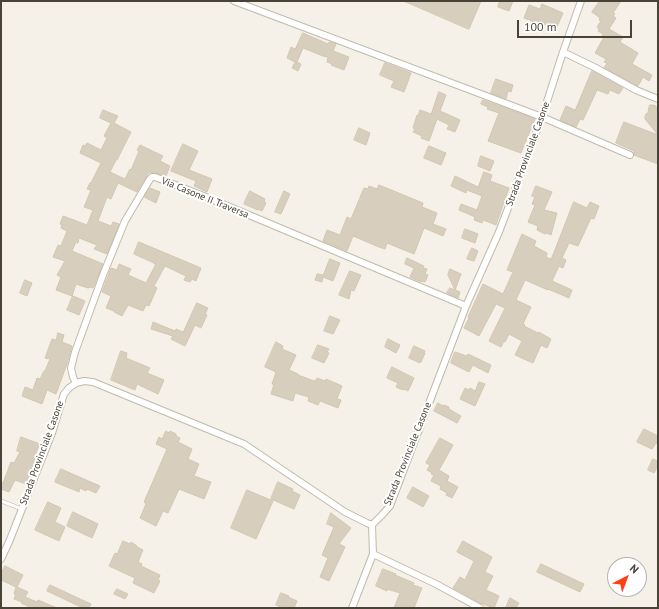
<!DOCTYPE html>
<html>
<head>
<meta charset="utf-8">
<style>
	body { margin:0 }
	#map { position:relative; width:659px; height:609px; overflow:hidden; background:#f5f1e8; font-family:"PT Sans",sans-serif }
	canvas { display:block }
	.frame { position:absolute; inset:0; border:2px solid #494236; pointer-events:none }
	.north { position:absolute; left:607px; top:557px; width:40px; height:40px; box-sizing:border-box; background:#fff; border:1px solid #b6b3af; border-radius:50%; rotate:42deg; font-size:11px; font-weight:700; line-height:16px; text-align:center; color:#494236 }
	.north::after { content:''; display:block; margin:auto; width:14px; height:18px; background:#ff4015; clip-path:polygon(50% 0,100% 100%,50% 72%,0 100%) }
	.scale { position:absolute; left:517px; top:20px; width:115px; height:18px; box-sizing:border-box; border:2px solid #494236; border-top:0; padding-left:5px; font-size:12px; line-height:14px; white-space:nowrap; color:#494236; -webkit-text-stroke:3px #fff; paint-order:stroke }
</style>
</head>
<body>
<div id="map">
<canvas width="659" height="609"></canvas>
<div class="frame"></div>
<div class="north">N</div>
<div class="scale">100 m</div>
</div>
<script>
const ctx = document.querySelector('canvas').getContext('2d');
ctx.lineJoin = 'round';
function paint(path, color) { ctx.fillStyle = color; ctx.fill(path, 'evenodd'); }
function strokePath(path, color, width, dash) { ctx.strokeStyle = color; ctx.lineWidth = width; ctx.lineCap = dash ? 'butt' : 'round'; ctx.setLineDash(dash || []); ctx.stroke(path); }
function drawText(font, color, halo, rows, align = 'center') {
  ctx.font = font + ' "PT Sans",sans-serif'; ctx.lineWidth = 4; ctx.setLineDash([]); ctx.textBaseline = 'middle'; ctx.strokeStyle = halo; ctx.fillStyle = color; for (const [text, x, y, turn = 0] of rows) {
    ctx.save(); ctx.translate(x, y); ctx.rotate((+turn || 0) * Math.PI / 180); ctx.textAlign = isNaN(turn) ? turn : align; if (halo) ctx.strokeText(text, 0, 0); ctx.fillText(text, 0, 0); ctx.restore();
  }
}
const building = new Path2D(`
	M404 1H481L469 29Z
	M500 1H513L509 11 498 7Z
	M600 1H621L613 13 615 14 613 16 616 18 609 29 623 37 620 42 638 53 632 64 652 75 649 81 643 77 638 86 604 68 607 63 604 62 606 59 595 53 604 37 602 36 603 34 598 31 599 29 597 27 601 21 599 20 600 18 592 12Z
	M542 4 563 13 556 29 535 20 534 22 524 18 529 5 540 9Z
	M303 33 328 44 329 42 336 44 333 51 349 57 344 70 331 65 332 64 327 62 328 57 323 56 303 48 297 62 301 64 298 71 292 68 295 62 287 58 291 47 295 49Z
	M385 63 411 73 404 92 391 87 394 81 380 75Z
	M592 71 623 88 619 94 610 90 608 94 597 90 583 120 580 119 576 127 560 120 566 106 575 110Z
	M496 79 513 85 511 92 508 91 506 99 491 93Z
	M439 92 446 95 440 111 460 120 455 132 447 129 449 125 437 119 429 141 421 138 422 136 413 132 415 129 413 128 417 115 418 116 420 110 431 114Z
	M483 100 535 119 521 153 488 141 499 113 487 109 488 107 481 104Z
	M650 105H653L656 106 657 108V111H658V135L645 119V116L646 114 648 113 649 107Z
	M103 110 118 116 114 123 131 132 117 160H116L110 172 125 179 130 169 131 170 139 151 137 150 140 145 163 156 160 161 170 166 166 176 156 173 149 172 137 192 118 183 111 199 107 197 98 221 111 226 113 222 119 224 107 254 94 249 97 245 79 238 78 243 76 242 72 251 103 264 93 288 91 287 88 288 76 284 72 296 56 290 61 277 57 275 65 261 53 257 58 245 61 246 67 231 61 228 62 225 60 224 63 216 87 225 93 210 84 207 91 190 87 189 90 183H91L101 163 80 153 83 145 85 146 87 143 101 150 107 138 104 136 111 123 100 118Z
	M624 122 658 135V164L634 155V151L616 143Z
	M359 128 370 133 366 145 354 140Z
	M183 144 198 151 189 170 212 179 207 192 194 186 196 181 171 171Z
	M429 146 446 153 441 165 424 158Z
	M481 156 494 161 490 171 478 166Z
	M484 172 492 175 490 181 509 188 496 225 483 220 482 223 474 220 475 217 459 210 461 204 477 210 482 196 467 190 466 193 451 186 455 176 478 187Z
	M379 185 423 203 422 207 437 213 433 224 446 229 443 236 424 228 414 254 387 243 385 249 379 247 353 236 347 251 323 241 327 230 340 235 347 217 351 219 364 188 368 189 369 186 377 189Z
	M536 186 552 192 544 210 557 213 551 235 547 233 545 234 537 230 538 226 528 222 535 205 532 204 535 197 532 196Z
	M150 188 160 192 156 203 144 197Z
	M250 191 265 199 264 202 266 203 262 211 258 209V210L244 204Z
	M284 191 290 194 281 214 275 212Z
	M574 202 587 208 590 202 599 206 594 219 591 218 578 246 569 243 562 258 566 260 563 268 559 266 552 281 572 290 569 298 548 289V290L525 280 516 300 531 307 523 324 525 325 524 326 538 333 539 332 551 339 547 348 541 345 533 363 515 355 522 341 509 334 505 342 504 341 501 347 489 341 505 308 496 304 479 336 464 328 469 318 468 317 483 284 503 294 513 272 507 270 522 234 536 241 534 246 547 253 546 257 551 259Z
	M465 229 478 234 475 243 462 238Z
	M139 242 201 268 196 281 192 279 190 282 184 280 186 276 165 266 154 286 157 288 149 306 146 305 143 311 128 305 122 316 114 312V311L106 308 111 296 102 292 111 268 117 270 119 264 131 269 128 275 146 283 156 264H154V263L134 254Z
	M472 248 478 251 474 261 467 259Z
	M407 258 424 266 423 268 427 269 425 274 428 275 425 282 422 281 421 282 410 277 414 268 405 264Z
	M330 259 340 263 333 281 323 277 322 282 315 280 317 274 323 275Z
	M450 269 461 274 455 290 448 275Z
	M350 271 361 275 354 291 351 290 349 299 339 295Z
	M25 280 32 283 27 296 20 293Z
	M450 288 460 292 458 298 447 293Z
	M73 296 85 301 79 315 67 310Z
	M197 303 208 308 205 314 207 315 201 328 195 325 185 346 171 339 173 336 151 329 153 322 175 331 176 329 183 332Z
	M330 316 340 320 333 334 324 331Z
	M58 333 64 335 62 342 72 346 67 364 56 394 47 390 42 404 22 396 25 387 33 390 37 378 40 379 44 371H45L50 359 45 358 52 339 56 340Z
	M388 339 400 345 396 353 385 347Z
	M276 342 283 346 282 349 296 355 289 370 298 374V375L314 381 316 380 317 378 325 381 326 379 342 386 337 399 341 400 338 408 320 401 318 405 308 401 309 397 295 393 293 401 271 394 274 384H272L276 372 265 367Z
	M318 345 329 349 327 352 329 353 324 363 312 358Z
	M414 346 425 351 424 353H425L421 362V361L420 363 409 358Z
	M121 351 127 353 126 358 150 368 147 373 164 380 158 394 137 384 135 390 111 380Z
	M455 352 467 356 468 354 491 365 488 373 473 365 469 372 451 363Z
	M392 367 414 378 408 391 404 389 403 390 396 387 398 383 387 378Z
	M479 382 485 384 475 406 460 399 465 388 469 390 470 388 475 391Z
	M438 403 443 406 444 405 449 407V409L461 416 457 423 434 411Z
	M644 429 658 436V444L656 443 652 449 637 442Z
	M166 431 169 433 170 431 176 434V436L180 438 178 442 192 449 188 459 199 464 194 476 211 482 204 499 179 489 168 513 163 511 156 526 140 518 146 504 144 502 167 449 156 444 159 437 162 439Z
	M21 437 40 444 34 457 36 458 26 484 15 480 9 492 1 489V482L3 483 11 462 14 463 20 452 17 451Z
	M440 438 453 445 439 470 449 476 447 481 458 487 452 498 446 495 447 493 440 489 441 486 431 481 434 475 431 474 432 473 427 470 430 465 426 463Z
	M653 459 658 461V466L654 473 648 470Z
	M61 469 100 486 96 493 87 489 86 491 80 488 79 492 55 482Z
	M278 482 293 489 292 491 300 495 294 509 271 499Z
	M413 487 429 496 423 507 407 498Z
	M247 490 273 501 256 539 231 528Z
	M48 502 61 508 55 522 65 527 59 541 35 530Z
	M73 512 98 524 92 538 67 526Z
	M331 513 351 528 339 544 345 547 329 581 320 577 328 558 322 555 334 527 327 524Z
	M123 541 130 544 131 542 137 546V547L143 550 138 562 142 564 141 566 160 575 158 580 160 581 154 593 133 583 135 578 109 566 115 553 117 554Z
	M463 541 492 557 485 572 493 576 486 590 499 596 494 608 480 603 453 588 460 577 465 580 474 561 457 552Z
	M541 564 584 584 580 592 537 572Z
	M5 566 23 575 17 587 28 592 25 597 37 602 38 600 57 608H32L21 603 22 602 14 599 16 594H14L16 587 1 580V574Z
	M383 569 396 574 395 575 414 583 413 585 422 588 414 608H394L400 593 387 589V591L376 586Z
	M50 585 91 604 89 608H83L47 591Z
	M117 589 128 594 125 599 114 594Z
	M281 593 289 596 288 597 297 601 294 608H283L276 605Z
	M510 598 519 603 516 608H506Z`);
const lane = new Path2D(`
	M1 501 22 509`);
const street = new Path2D(`
	M234 1 542 117 630 155
	M563 52 596 68 636 90 658 99
	M76 383 73 377 71 368 75 352 103 275 125 221 150 179 152 177H155L206 197 466 306
	M373 554 436 584 480 608
	M1 559 9 542 52 433 64 394 69 388 76 383 84 381 93 382 244 444 345 512 367 523 372 525 381 516 390 506 466 306 499 232 510 203 542 117 563 52 581 1
	M352 608 373 554 372 525`);
const streetNames = [
	["Strada Provinciale Casone",528,154,-70],
	["Via Casone II Traversa",205,198,22],
	["Strada Provinciale Casone",42,453,-70],
	["Strada Provinciale Casone",408,454,-68]
];
paint(building, '#d7cebd');
strokePath(building, '#d2c6b0', 1);
strokePath(lane, '#c1baaa', 4.5);
strokePath(street, '#c1baaa', 8);
strokePath(lane, '#fff', 3);
strokePath(street, '#fff', 6);
drawText('10px', '#494236', '#fff', streetNames);
</script>
</body>
</html>
